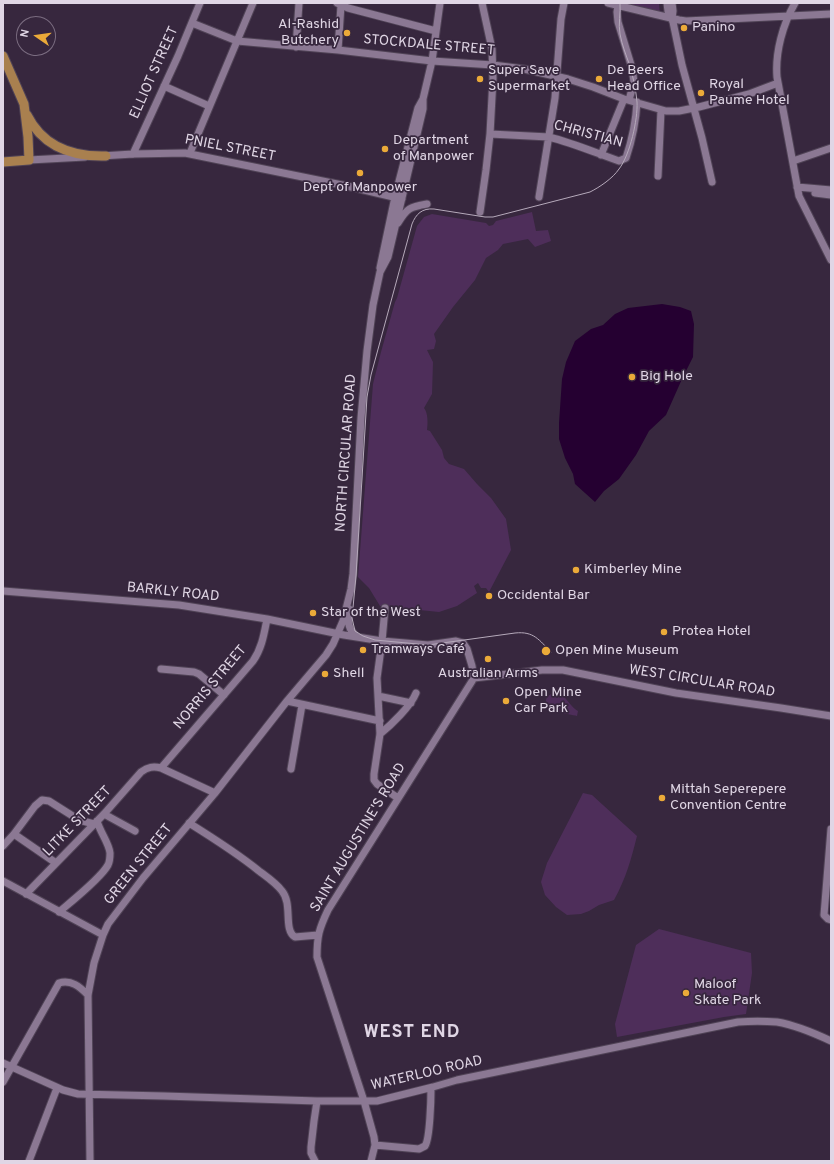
<!DOCTYPE html>
<html>
<head>
<meta charset="utf-8">
<style>
	body { margin:0 }
	#map { position:relative; width:834px; height:1164px; overflow:hidden; background:#37273e; font-family:Overpass,sans-serif }
	canvas { display:block }
	.frame { position:absolute; inset:0; border:4px solid #e0d6e5; pointer-events:none }
	.north { position:absolute; left:16px; top:16px; width:40px; height:40px; box-sizing:border-box; background:#37273e; border:1px solid #7b6d81; border-radius:50%; rotate:283deg; font-size:11px; font-weight:700; line-height:16px; text-align:center; color:#e0d6e5 }
	.north::after { content:''; display:block; margin:auto; width:14px; height:18px; background:#ebaa39; clip-path:polygon(50% 0,100% 100%,50% 72%,0 100%) }
</style>
</head>
<body>
<div id="map">
<canvas width="834" height="1164"></canvas>
<div class="frame"></div>
<div class="north">N</div>
</div>
<script>
const ctx = document.querySelector('canvas').getContext('2d');
ctx.lineJoin = 'round';
function paint(path, color) { ctx.fillStyle = color; ctx.fill(path, 'evenodd'); }
function strokePath(path, color, width, dash) { ctx.strokeStyle = color; ctx.lineWidth = width; ctx.lineCap = dash ? 'butt' : 'round'; ctx.setLineDash(dash || []); ctx.stroke(path); }
function drawText(font, color, halo, rows, align = 'center') {
  ctx.font = font + ' Overpass,sans-serif'; ctx.lineWidth = 3.5; ctx.setLineDash([]); ctx.textBaseline = 'middle'; ctx.strokeStyle = halo; ctx.fillStyle = color; for (const [text, x, y, turn = 0] of rows) {
    ctx.save(); ctx.translate(x, y); ctx.rotate((+turn || 0) * Math.PI / 180); ctx.textAlign = isNaN(turn) ? turn : align; if (halo) ctx.strokeText(text, 0, 0); ctx.fillText(text, 0, 0); ctx.restore();
  }
}
const green = new Path2D(`
	M620 3H659L660 15Z
	M532 212 536 231 548 230 551 241 535 247 528 239 503 244 498 250 486 258 475 280 453 307 434 334 436 341 434 349 427 350 433 362 432 394 424 408C428 413 428 423 427 430L430 431 442 450 444 458 449 464 464 469 477 484 491 498 506 519 511 550 489 592 486 588H481L478 583 474 586 477 593 457 606 439 612 380 606 369 588 358 577 373 384 381 352 395 302 397 298 417 226 424 217 432 214 486 223 489 226 493 225 496 221Z
	M555 692C565 693 569 706 578 711L577 716C569 714 545 711 546 701 546 696 551 694 555 692Z
	M583 793 592 795 637 836C631 860 626 878 614 900L599 905 589 911 581 914 567 915 556 907 545 895 541 882 547 863Z
	M659 929 751 953 752 973 746 1014 724 1017 617 1037 615 1024 636 945Z`);
const water = new Path2D(`
	M662 304 680 307 691 311 694 324 693 357 682 379 666 415 649 431 636 455 619 479 604 491 595 502 575 484 573 474 565 458 559 439V423L562 379 566 362 575 341 591 329 603 325 615 314 628 308Z`);
const minor = new Path2D(`
	M337 3 348 8 436 31
	M608 3 679 20 686 21 831 14
	M667 3 668 11 673 22 682 65 702 138 712 182
	M795 3C783 24 775 52 777 77L799 196 831 260
	M618 6 617 12 618 22 632 68 634 82 629 100
	M672 18 673 11 672 3
	M192 23 237 41 338 50 432 61 493 65 524 69 568 79 593 87 624 99 666 111H679L699 107 749 94 778 83
	M296 47 299 3
	M338 50 341 5
	M164 86 209 106
	M490 134 549 137C573 143 596 153 619 161L626 158C632 140 636 121 637 102
	M190 153 253 3
	M133 154 178 56 200 3
	M601 155 624 99
	M101 156 133 154 185 153 347 186 402 199
	M29 160 85 157
	M793 161 831 148
	M658 176 661 110
	M797 187 831 190
	M815 193 831 195
	M539 197 555 98 561 19 564 3
	M480 212 486 170 490 134 493 78 492 49 482 3
	M398 223C407 208 410 207 427 204
	M380 268 395 197 418 108 423 99 432 61 440 3
	M3 591 179 605 267 619 344 635 382 641 428 645 456 641 463 643 467 649 472 666 474 678
	M385 608 382 641 377 678 380 734 374 774V780L377 784 398 798
	M349 609C348 622 347 628 357 637
	M161 669 194 672 199 674 224 695
	M474 678 542 670H563L676 693 781 708 831 716
	M378 696 411 703
	M287 701 380 721
	M380 734C391 725 411 706 416 693
	M161 768 253 661C262 648 264 634 267 619
	M291 769 302 705
	M104 814 135 831
	M189 823C213 838 237 853 259 871 267 877 276 883 282 891 293 904 283 930 295 937L318 935
	M831 829 824 915 828 919 831 920
	M14 834 56 863
	M3 846 14 834 35 806 42 800 49 801 79 820 94 824
	M3 881 103 935
	M26 894 104 814 141 772C148 767 153 766 161 768L215 793
	M59 912C72 901 101 878 108 865 110 861 110 856 110 853 109 843 100 832 97 821
	M3 1063 63 1090 78 1094 164 1096 317 1101H377L433 1087 457 1080 738 1022C751 1021 764 1021 777 1022 795 1025 814 1033 831 1041
	M3 1082 59 983C71 979 80 987 88 995
	M375 1145 419 1149C421 1148 423 1147 425 1146 430 1139 431 1098 431 1088
	M29 1161 57 1088
	M90 1161 88 995 94 963 103 935 108 924 143 878 215 793 287 701 326 655 333 644 343 621 351 589 353 574 361 418 367 351 373 305 380 272 388 257 423 109V99
	M315 1161 311 1153V1147L314 1121 317 1101
	M371 1161 375 1145 374 1137 364 1101 317 957C317 936 319 929 328 910L474 678`);
const major = new Path2D(`
	M3 56 24 104 28 137 29 160 3 162
	M27 115C43 147 72 157 106 156`);
const tram = new Path2D(`
	M551 652C539 640 534 631 515 633L428 645 375 640 363 636 355 631 352 618 356 576 367 397 371 375 412 224C416 214 422 208 434 209L485 217H493L590 192C600 187 613 178 619 169 630 155 638 119 637 102 636 90 633 77 630 66 626 55 622 45 620 34 618 24 621 13 620 3`);
const markers = [
	[684,28,4,"#ebaa39"],
	[347,33,4,"#ebaa39"],
	[480,79,4,"#ebaa39"],
	[599,79,4,"#ebaa39"],
	[701,93,4,"#ebaa39"],
	[385,149,4,"#ebaa39"],
	[360,173,4,"#ebaa39"],
	[632,377,4,"#ebaa39"],
	[576,570,4,"#ebaa39"],
	[489,596,4,"#ebaa39"],
	[313,613,4,"#ebaa39"],
	[664,632,4,"#ebaa39"],
	[363,650,4,"#ebaa39"],
	[546,651,5,"#ebaa39"],
	[488,659,4,"#ebaa39"],
	[325,674,4,"#ebaa39"],
	[506,701,4,"#ebaa39"],
	[662,798,4,"#ebaa39"],
	[686,993,4,"#ebaa39"]
];
const poiNames = [
	["Al-Rashid",339,25,"right"],
	["Butchery",339,41,"right"],
	["Panino",692,28],
	["Super Save",488,71],
	["Supermarket",488,87],
	["De Beers",607,71],
	["Head Office",607,87],
	["Royal",709,85],
	["Paume Hotel",709,101],
	["Department",393,141],
	["of Manpower",393,157],
	["Dept of Manpower",360,188,"center"],
	["Big Hole",640,377],
	["Kimberley Mine",584,570],
	["Occidental Bar",497,596],
	["Star of the West",321,613],
	["Protea Hotel",672,632],
	["Tramways Café",371,650],
	["Open Mine Museum",555,651],
	["Shell",333,674],
	["Australian Arms",488,674,"center"],
	["Open Mine",514,693],
	["Car Park",514,709],
	["Mittah Seperepere",670,790],
	["Convention Centre",670,806],
	["Maloof",694,985],
	["Skate Park",694,1001]
];
const streetNames = [
	["STOCKDALE STREET",429,46,5],
	["ELLIOT STREET",155,73,-66],
	["CHRISTIAN",588,135,15],
	["PNIEL STREET",230,149,11],
	["NORTH CIRCULAR ROAD",347,453,-86],
	["BARKLY ROAD",173,593,6],
	["WEST CIRCULAR ROAD",702,682,9],
	["NORRIS STREET",211,688,-50],
	["LITKE STREET",78,822,-46],
	["SAINT AUGUSTINE'S ROAD",359,838,-59],
	["GREEN STREET",139,865,-51],
	["WATERLOO ROAD",427,1074,-13]
];
const districtNames = [
	["WEST END",412,1033]
];
paint(green, '#4e2e5a');
paint(water, '#250031');
strokePath(minor, '#504356', 9);
strokePath(major, '#504356', 11);
strokePath(minor, '#8b7893', 7);
strokePath(major, '#a9804f', 9);
strokePath(tram, '#b6aabb', 1);
for (const [x, y, r, color] of markers) { const dot = new Path2D(); dot.arc(x, y, r, 0, 2 * Math.PI); ctx.fillStyle = color; ctx.fill(dot); strokePath(dot, '#37273e', 1.5); }
drawText('14px', '#e0d6e5', '#37273e', poiNames, 'left');
drawText('14px', '#e0d6e5', '#37273e', streetNames);
ctx.letterSpacing = '1px';
drawText('bold 18px', '#e0d6e5', '#37273e', districtNames);
ctx.letterSpacing = '0px';
</script>
</body>
</html>
